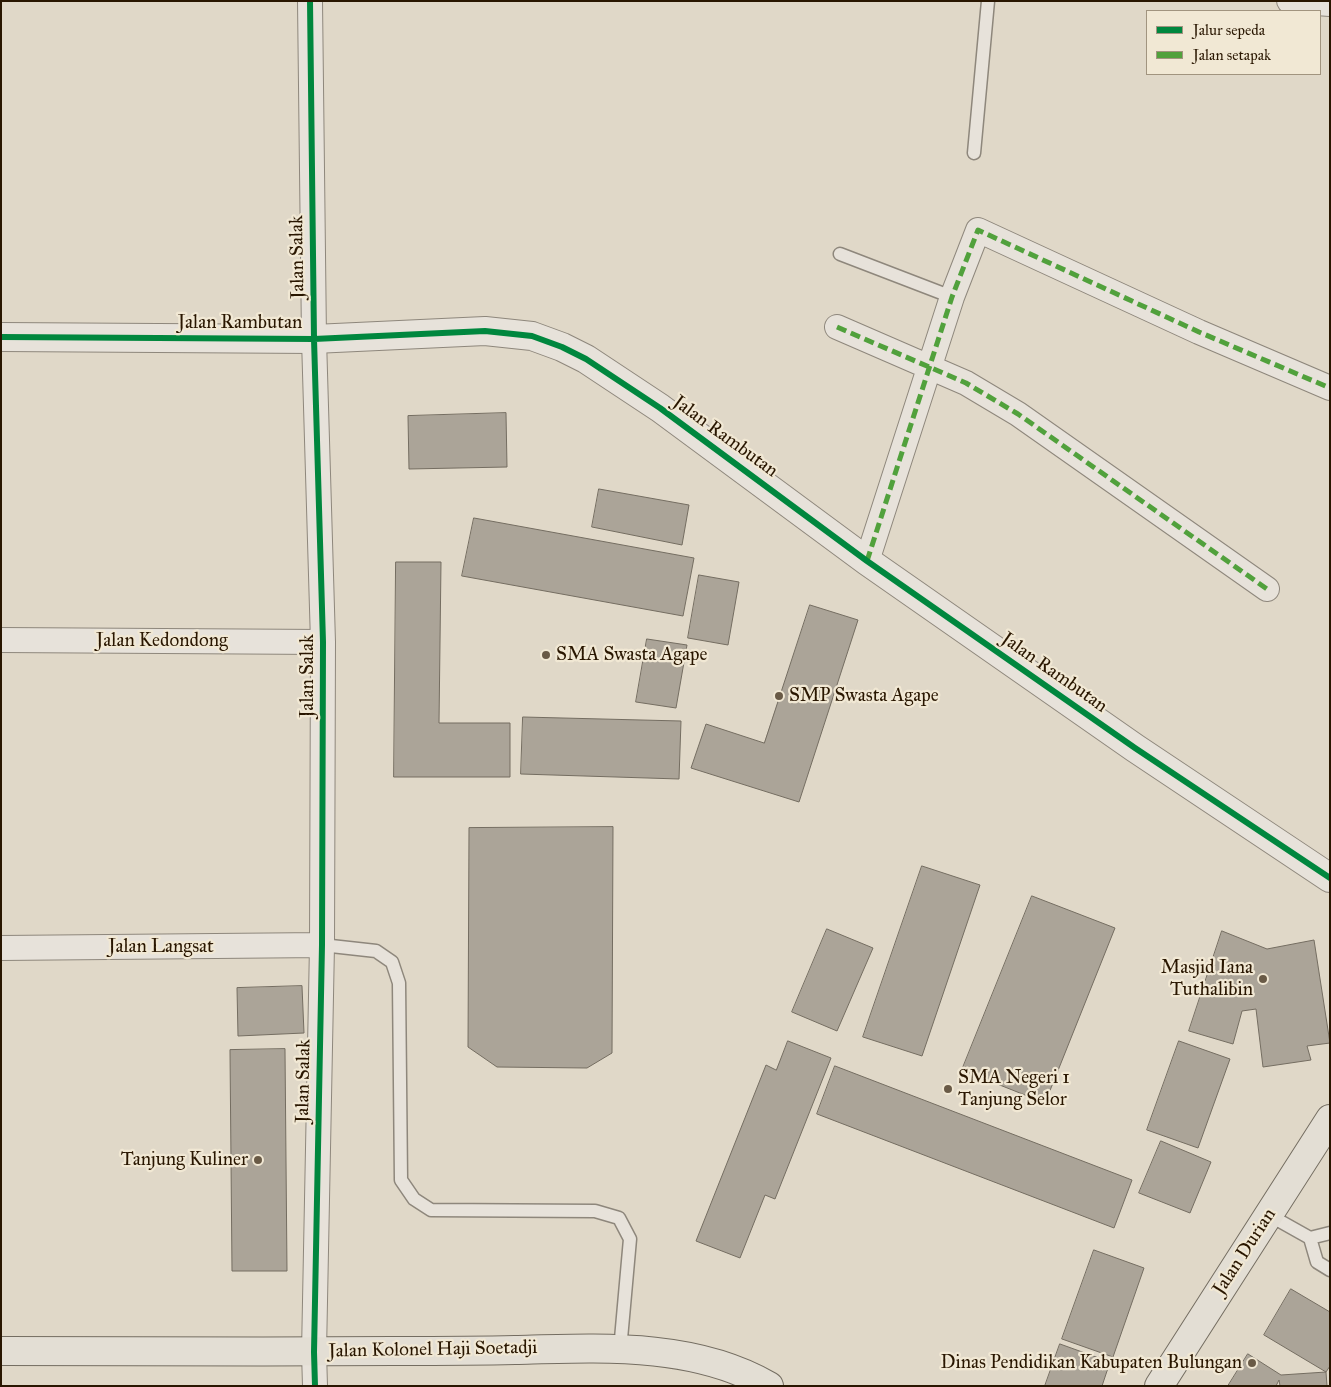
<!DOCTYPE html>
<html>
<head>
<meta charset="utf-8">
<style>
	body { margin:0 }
	#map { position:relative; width:1331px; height:1387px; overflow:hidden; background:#e0d8c8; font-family:"IM FELL Great Primer",serif }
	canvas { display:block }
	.frame { position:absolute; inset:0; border:2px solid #291600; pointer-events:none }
	.legend { position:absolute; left:1146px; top:10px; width:175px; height:65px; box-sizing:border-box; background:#f1e8d4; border:1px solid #a1947f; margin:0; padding:6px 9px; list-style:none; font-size:15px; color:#291600 }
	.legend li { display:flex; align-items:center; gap:10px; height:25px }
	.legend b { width:25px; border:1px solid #a1947f }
</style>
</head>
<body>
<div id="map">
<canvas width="1331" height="1387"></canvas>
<div class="frame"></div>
<ul class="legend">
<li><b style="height:6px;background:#00873e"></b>Jalur sepeda</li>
<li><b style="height:6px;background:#51a13c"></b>Jalan setapak</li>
</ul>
</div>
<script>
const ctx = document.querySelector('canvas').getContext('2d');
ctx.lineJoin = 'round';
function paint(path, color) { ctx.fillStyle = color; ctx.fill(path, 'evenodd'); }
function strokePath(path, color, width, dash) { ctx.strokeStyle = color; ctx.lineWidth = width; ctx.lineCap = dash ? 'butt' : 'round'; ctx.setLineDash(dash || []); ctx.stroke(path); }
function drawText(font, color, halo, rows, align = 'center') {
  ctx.font = font + ' "IM FELL Great Primer",serif'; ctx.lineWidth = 4.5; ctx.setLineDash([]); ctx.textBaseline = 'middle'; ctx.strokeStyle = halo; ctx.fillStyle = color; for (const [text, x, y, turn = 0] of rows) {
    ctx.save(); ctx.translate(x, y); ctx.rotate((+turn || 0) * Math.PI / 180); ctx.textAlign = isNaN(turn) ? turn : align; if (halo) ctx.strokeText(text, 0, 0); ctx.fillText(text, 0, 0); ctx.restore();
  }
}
const building = new Path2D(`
	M506 413 507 467 409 469 408 416Z
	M599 489 689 505 682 545 592 527Z
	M474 518 694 558 683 616 462 576Z
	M396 562H441L439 723H510V777H394Z
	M699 575 739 582 728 645 688 638Z
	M810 605 858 620 799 802 691 768 706 724 764 743Z
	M647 639 687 645 676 708 636 702Z
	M523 717 681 721 679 779 521 774Z
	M613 827 612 1053 587 1068 497 1067 468 1047 469 828Z
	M922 866 980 885 922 1056 863 1037Z
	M1032 896 1115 928 1045 1103 962 1070Z
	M827 929 873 948 837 1031 792 1012Z
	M1222 931 1267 949 1314 940 1330 1043 1307 1046 1311 1060 1263 1067 1256 1009 1242 1011 1233 1044 1189 1031Z
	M302 986 304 1033 238 1036 237 988Z
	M788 1041 831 1058 775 1199 765 1195 740 1258 696 1241 766 1065 776 1070Z
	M1179 1041 1230 1059 1198 1148 1147 1130Z
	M285 1049 287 1271H232L230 1050Z
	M835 1066 1132 1180 1114 1228 817 1114Z
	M1161 1141 1211 1162 1190 1213 1139 1193Z
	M1094 1250 1144 1268 1113 1357 1062 1339Z
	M1291 1289 1330 1312V1366L1326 1372 1264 1335Z
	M1060 1344 1110 1362 1102 1386H1045Z
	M1248 1354 1281 1375 1326 1372 1327 1386H1280L1279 1380 1276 1386H1228Z`);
const service = new Path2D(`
	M974 153 988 1
	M840 254 952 297
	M322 945 376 951 392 962 399 983 401 1180 414 1199 431 1210 595 1211 619 1218 630 1239 620 1350
	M1269 1215 1310 1238 1330 1233
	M1310 1238 1317 1262 1330 1270`);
const minor = new Path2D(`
	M310 1 314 339 323 642 322 945 314 1352 315 1386
	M1289 1 1330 4
	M837 327 966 383 1018 414 1267 589
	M867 561 952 297 978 230 1199 332 1330 388
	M1 640 323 642
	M1 948 322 945`);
const tertiary = new Path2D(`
	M1 337 314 339 485 331 532 336 562 347 586 359 660 408 867 561 1135 748 1330 878`);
const primary = new Path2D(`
	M1159 1386 1330 1119`);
const trunk = new Path2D(`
	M1 1351C132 1351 263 1352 394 1351 434 1351 475 1351 515 1350 599 1348 694 1342 769 1386`);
const quiet = new Path2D(`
	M837 327 966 383 1018 414 1267 589
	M867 561 952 297 978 230 1199 332 1330 388`);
const cycleway = new Path2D(`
	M310 1 314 339 323 642 322 945 314 1352 315 1386
	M1 337 314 339 485 331 532 336 562 347 586 359 660 408 867 561 1135 748 1330 878`);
const markers = [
	[546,655,5,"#695a46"],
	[779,696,5,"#695a46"],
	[1263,979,5,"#695a46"],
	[948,1089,5,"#695a46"],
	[258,1160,5,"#695a46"],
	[1252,1363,5,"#695a46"]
];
const streetNames = [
	["Jalan Salak",298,257,-91],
	["Jalan Rambutan",240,323],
	["Jalan Rambutan",725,437,36],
	["Jalan Kedondong",162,641],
	["Jalan Rambutan",1054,673,35],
	["Jalan Salak",308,676,-90],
	["Jalan Langsat",161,947],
	["Jalan Salak",304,1081,-89],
	["Jalan Durian",1245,1252,-57],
	["Jalan Kolonel Haji Soetadji",433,1350,-1]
];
const poiNames = [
	["SMA Swasta Agape",556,655],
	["SMP Swasta Agape",789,696],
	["Masjid Iana",1253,968,"right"],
	["Tuthalibin",1253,990,"right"],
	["SMA Negeri 1",958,1078],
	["Tanjung Selor",958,1100],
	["Tanjung Kuliner",248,1160,"right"],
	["Dinas Pendidikan Kabupaten Bulungan",1242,1363,"right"]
];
paint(building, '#aba498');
strokePath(building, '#746d61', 1);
strokePath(service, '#8e877c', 15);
strokePath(minor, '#8e877c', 26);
strokePath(tertiary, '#8e877c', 30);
strokePath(primary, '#746d61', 30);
strokePath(trunk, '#746d61', 30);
strokePath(service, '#e7e2da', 12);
strokePath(minor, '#e7e2da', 24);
strokePath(tertiary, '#e7e2da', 28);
strokePath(primary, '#e3ded4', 28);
strokePath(trunk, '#e3ded4', 28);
strokePath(quiet, '#51a13c', 5, [10, 5]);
strokePath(cycleway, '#00873e', 6);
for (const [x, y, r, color] of markers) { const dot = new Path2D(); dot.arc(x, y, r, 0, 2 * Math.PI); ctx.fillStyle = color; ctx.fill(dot); strokePath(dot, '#f1e8d4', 2); }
drawText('19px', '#291600', '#f1e8d4', streetNames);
drawText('19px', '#291600', '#f1e8d4', poiNames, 'left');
</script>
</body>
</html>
